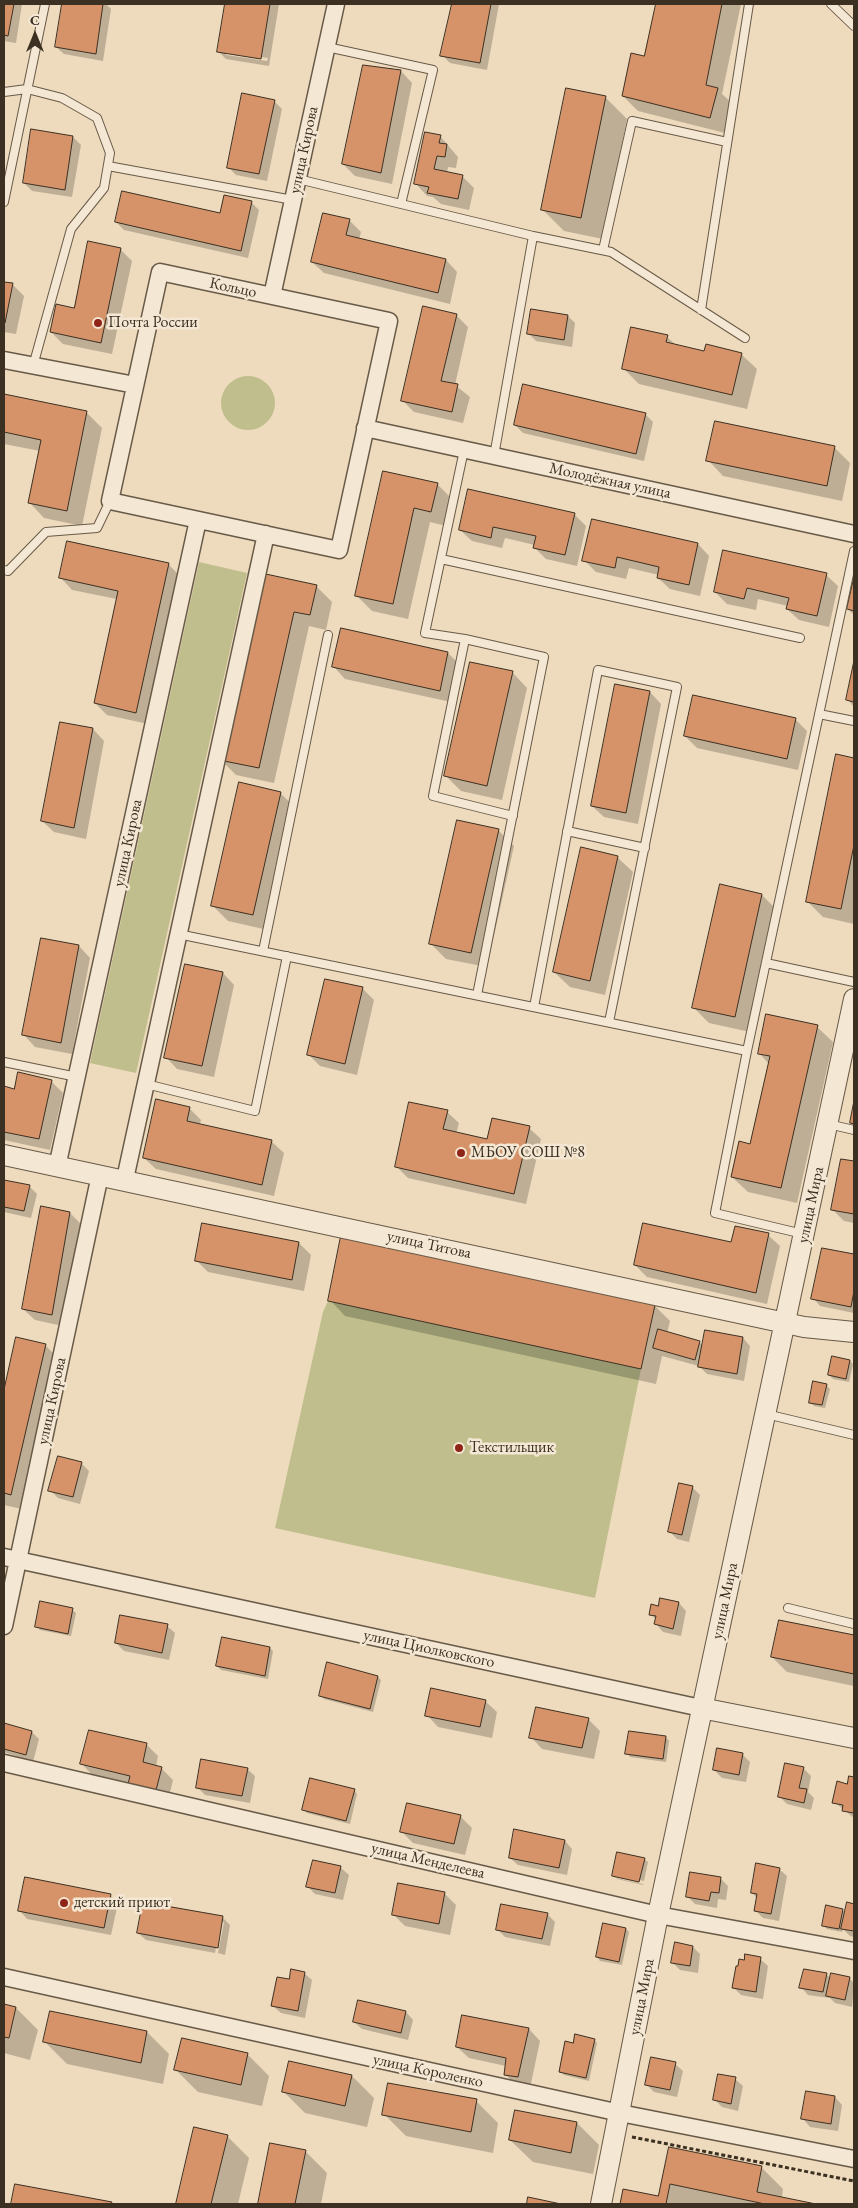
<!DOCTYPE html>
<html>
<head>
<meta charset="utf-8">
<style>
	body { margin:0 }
	#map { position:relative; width:858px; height:2208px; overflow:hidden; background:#eedabc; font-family:"EB Garamond",serif }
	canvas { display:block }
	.frame { position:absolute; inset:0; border:5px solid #3b3022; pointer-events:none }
	.north { position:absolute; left:10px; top:10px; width:50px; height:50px; -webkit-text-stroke:4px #f4e7d3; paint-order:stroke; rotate:0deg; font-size:14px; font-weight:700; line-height:20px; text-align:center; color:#3b3022 }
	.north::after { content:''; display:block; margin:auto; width:18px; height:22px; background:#3b3022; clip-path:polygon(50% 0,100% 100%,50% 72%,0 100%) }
</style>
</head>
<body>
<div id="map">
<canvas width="858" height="2208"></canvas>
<div class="frame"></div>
<div class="north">С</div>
</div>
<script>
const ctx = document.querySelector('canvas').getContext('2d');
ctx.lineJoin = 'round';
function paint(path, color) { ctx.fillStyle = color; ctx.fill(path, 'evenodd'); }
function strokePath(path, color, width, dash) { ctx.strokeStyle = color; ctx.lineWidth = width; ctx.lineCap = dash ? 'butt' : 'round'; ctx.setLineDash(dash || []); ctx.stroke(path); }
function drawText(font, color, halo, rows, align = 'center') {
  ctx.font = font + ' "EB Garamond",serif'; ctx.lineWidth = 5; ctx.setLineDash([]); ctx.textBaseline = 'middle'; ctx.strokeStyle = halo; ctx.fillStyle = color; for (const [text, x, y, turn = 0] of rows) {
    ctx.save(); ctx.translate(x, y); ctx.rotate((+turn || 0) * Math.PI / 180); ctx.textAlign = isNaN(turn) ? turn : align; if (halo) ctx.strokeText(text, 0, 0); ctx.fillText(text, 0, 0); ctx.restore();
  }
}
const green = new Path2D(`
	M221 403a27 27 0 1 1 54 0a27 27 0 1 1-54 0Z
	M199 562 247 573 136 1073 90 1063Z
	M328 1301 641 1369 595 1598 275 1528 323 1312Z`);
const shadow = new Path2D(`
	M4 4H22L16 43 4 41Z
	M63 4H106L111 9 103 61 64 54 56 47Z
	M226 4H279L269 66 226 59 219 52ZM226 52 268 58 267 61 226 55Z
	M453 4H499L487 70 450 63 442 55Z
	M657 4H741L722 94 733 104 725 133 638 111 623 96 645 58Z
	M401 71 412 83 392 184 355 176 343 164Z
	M605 97 627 119 603 239 564 231 542 209Z
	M274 101 282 109 267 181 236 175 228 167Z
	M32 130 73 137 81 145 72 197 32 191 24 183Z
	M440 136 458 157 456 168 448 167 447 173 462 176 474 188 469 210 441 204 433 197 427 196 416 184Z
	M252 203 259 210 248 258 124 230 116 222 221 215Z
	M350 221 361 232 359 240 446 260 457 272 450 304 324 273 312 262Z
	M120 249 132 261 112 354 63 344 51 332 75 309Z
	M4 283 12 284 24 296 16 334 4 332Z
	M456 315 468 327 455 385 470 397 463 423 414 412 402 400Z
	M568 316 575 323 572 347 536 341 528 333Z
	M667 337 677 346 705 353 741 354 757 369 747 409 639 384 623 368Z
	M4 395 87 413 102 428 82 526 44 518 29 502 40 451 4 444Z
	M645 414 653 422 644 461 523 433 515 425Z
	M716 422 835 448 850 463 842 501 723 476 708 460Z
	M384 472 437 484 453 500 447 526 430 522 408 619 372 611 356 595Z
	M574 514 586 526 577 566 546 559 534 547 535 545 505 538 502 548 472 541 460 530Z
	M698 544 709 556 700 596 670 589 658 578 659 575 629 568 626 579 596 572 584 560Z
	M168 564 180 576 148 724 107 715 95 703 117 599 72 590 61 578Z
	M262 574 316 586 332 602 326 630 309 626 274 783 236 775 220 759Z
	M826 575 838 586 829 627 799 620 787 609 788 606 758 599 756 610 727 604 715 592Z
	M854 581V615L848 609Z
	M448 653 459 664 451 702 345 679 334 667Z
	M854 667V707L847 699Z
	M512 672 527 688 502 800 461 791 445 775Z
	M650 692 661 704 638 824 604 817 592 806Z
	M795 719 807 731 798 770 697 748 685 736Z
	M61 723 93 729 104 741 86 839 54 832 42 821Z
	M837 756 854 759V924L823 917 808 902Z
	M280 793 296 808 268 930 228 921 212 905Z
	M498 830 514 846 487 967 446 959 430 943Z
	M617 857 633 872 605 995 570 987 554 972Z
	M762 895 777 910 750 1032 709 1023 694 1008Z
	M79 946 90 958 72 1054 35 1047 24 1035Z
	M186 965 223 973 234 985 214 1077 177 1069 166 1057Z
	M362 988 374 1000 357 1075 320 1066 309 1055Z
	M817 1027 833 1042 797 1203 748 1192 732 1177 751 1145 769 1064 759 1053Z
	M51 1081 63 1093 50 1150 4 1140V1088L15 1090Z
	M189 1108 201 1120 200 1125 272 1142 284 1153 274 1196 156 1169 144 1158Z
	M447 1112 459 1123 456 1134 488 1141 529 1128 541 1139 526 1204 408 1178 396 1166Z
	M842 1160 854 1163V1223L844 1221 832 1209Z
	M4 1181 29 1186 37 1194 31 1218 4 1212Z
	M70 1213 81 1224 63 1326 35 1320 23 1309Z
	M203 1225 299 1243 311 1255 304 1291 208 1272 196 1260Z
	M768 1235 780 1246 767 1304 647 1277 635 1265Z
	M823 1249 854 1255V1313L820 1306 813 1298Z
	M330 1300 655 1306 670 1321 667 1333 699 1342 703 1346 743 1338 750 1346 744 1381 707 1374 699 1366 662 1356 656 1384 345 1316Z
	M17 1339 45 1345 61 1361 26 1510 4 1505V1396Z
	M850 1361 853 1364 849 1382 833 1379 829 1375Z
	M826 1385 830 1389 825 1408 814 1406 810 1402Z
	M81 1463 89 1471 80 1504 58 1498 50 1490Z
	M692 1487 700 1495 689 1542 677 1539 669 1531Z
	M679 1603 686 1611 681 1636 663 1632 656 1624 657 1620 650 1614 659 1608Z
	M72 1610 76 1613 71 1636 40 1630 36 1626Z
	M779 1621 854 1637V1686L787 1672 772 1657Z
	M167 1626 175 1633 169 1660 124 1651 116 1643Z
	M270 1648 273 1651 268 1679 221 1670 217 1666Z
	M378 1677 381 1680 373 1712 324 1699 320 1695Z
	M485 1701 497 1712 492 1738 438 1727 427 1715Z
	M588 1719 600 1731 594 1759 542 1749 531 1737Z
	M5 1724 32 1732 39 1739 33 1762 4 1752Z
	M666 1737 669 1741 666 1762 630 1757 627 1753Z
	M146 1744 158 1756 156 1766 161 1768 173 1780 167 1805 93 1776 82 1764Z
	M742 1754 750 1762 746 1782 722 1778 714 1770Z
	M803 1768 811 1776 808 1792 814 1798 811 1810 787 1804 779 1796Z
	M247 1769 255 1776 250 1803 205 1795 197 1787Z
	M850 1777 854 1778V1818L834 1802 848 1785Z
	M354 1790 357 1794 350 1824 307 1813 303 1809Z
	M460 1816 472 1828 465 1855 413 1843 401 1831Z
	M565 1841 572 1849 567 1875 518 1865 510 1858Z
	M644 1859 648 1862 644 1881 616 1875V1878L613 1876Z
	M314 1861 341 1868 349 1875 343 1900 315 1894 308 1887Z
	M779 1869 787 1876 779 1921 763 1918 755 1910 757 1898 752 1893Z
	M616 1878 643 1884V1885L617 1879Z
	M721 1879 728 1886 726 1900 718 1899 717 1908 695 1904 688 1897Z
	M444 1893 456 1905 450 1935 405 1926 393 1914Z
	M110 1895 118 1903 111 1935 27 1919 20 1911Z
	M848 1903 854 1905V1937L850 1936 843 1929 842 1932 827 1929 823 1925 842 1910 846 1913Z
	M547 1914 555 1922 550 1946 505 1937 497 1929Z
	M223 1918 230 1925 225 1955 218 1953 224 1922H221L215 1953 146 1940 138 1933Z
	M604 1924 626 1929 629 1932 622 1965 600 1961 597 1957Z
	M693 1947 700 1954 698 1973 680 1970 673 1963Z
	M760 1959 768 1966 763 1999 741 1995 733 1987Z
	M304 1973 312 1980 305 2018 281 2013 273 2006 290 1980Z
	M827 1975 831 1979 849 1978 854 1983 852 2007 835 2003 830 1998 808 1995 801 1987Z
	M4 2005 16 2008 38 2030 30 2060 4 2053Z
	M51 2012 147 2032 169 2054 163 2084 67 2064 45 2042Z
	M406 2012 413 2020 408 2040 362 2029 354 2022Z
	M529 2029 540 2041 530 2088 517 2086 505 2074 506 2066 469 2058 457 2047Z
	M594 2040 597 2043 589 2081 564 2075 560 2071 574 2044Z
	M247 2054 269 2076 262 2106 198 2092 176 2070Z
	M675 2064 683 2071 677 2097 654 2092 647 2085Z
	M352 2076 374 2098 367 2127 305 2113 283 2091Z
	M735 2079 743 2086 738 2111 722 2107 714 2099Z
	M835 2097 842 2105 838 2131 810 2127 803 2119Z
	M476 2101 498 2123 493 2153 406 2136 384 2114Z
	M577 2123 599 2145 593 2174 533 2162 510 2140Z
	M195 2128 227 2136 249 2158 238 2204H177Z
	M271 2144 305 2151 327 2173 321 2204H259Z
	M670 2148 761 2167 783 2189 782 2198 810 2204H621L624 2190 659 2198Z
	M16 2185 111 2203 113 2204H13Z`);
const building = new Path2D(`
	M4 4H14L8 36 4 35Z
	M62 4H103L96 54 55 47Z
	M225 4H270L261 59 217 52Z
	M452 4H491L480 63 440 56Z
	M656 4H722L706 85 718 88 710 118 622 96 631 53 644 56Z
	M363 65 401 70 381 173 342 164Z
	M566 88 606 96 581 218 541 210Z
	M242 93 275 100 259 174 227 168Z
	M31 129 73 136 65 190 23 183Z
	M425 132 441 135 439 143 447 144 445 157 437 156 434 169 463 175 458 199 427 193 429 187 414 184Z
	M122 191 220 213 224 195 252 201 241 251 115 222Z
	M323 213 350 219 346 235 446 259 438 293 311 262Z
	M88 241 121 248 101 343 50 332 56 304 74 308Z
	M4 282 13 283 5 323H4Z
	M423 306 457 314 441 381 458 384 452 412 401 401Z
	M531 309 568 315 564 340 527 334Z
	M631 327 668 335 666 342 704 351 706 344 742 353 732 395 622 369Z
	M523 384 646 413 636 454 514 425Z
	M4 394 87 411 67 511 28 503 41 440 4 432Z
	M715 421 835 446 827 486 706 461Z
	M383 471 438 483 431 512 414 508 393 604 355 596Z
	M468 489 575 513 565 555 533 548 536 536 493 527 491 538 459 530Z
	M592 519 698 543 689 585 657 578 659 567 617 557 615 568 582 561Z
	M67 541 169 563 136 713 94 703 118 591 59 578Z
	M723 550 827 573 817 616 786 609 789 598 747 588 744 599 714 592Z
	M261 573 317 585 310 615 294 612 259 768 219 760Z
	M854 577V611L847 609Z
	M341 628 448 652 440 691 332 667Z
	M854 661V702L846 700Z
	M470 662 513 671 487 786 444 776Z
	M615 684 650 691 626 813 591 806Z
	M693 695 796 718 787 759 684 736Z
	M60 722 93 728 74 828 41 821Z
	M836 754 854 758V845L841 909 806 902Z
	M239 782 281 792 253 915 211 906Z
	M457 820 499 829 471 953 429 944Z
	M581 847 618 856 590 981 553 972Z
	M720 884 762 894 735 1017 692 1008Z
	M41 938 79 945 61 1043 22 1035Z
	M185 964 223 972 202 1066 164 1058Z
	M325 979 363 987 345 1064 307 1055Z
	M766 1014 818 1025 781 1188 731 1177 739 1141 750 1144 770 1056 758 1054Z
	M18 1072 52 1080 39 1139 4 1132V1086L14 1089Z
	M156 1099 190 1107 187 1121 272 1140 262 1185 143 1158Z
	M854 1101V1124L850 1123Z
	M409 1102 448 1110 443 1129 487 1139 492 1118 530 1126 514 1194 395 1167Z
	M841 1159 854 1161V1214L831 1210Z
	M4 1180 30 1185 24 1211 4 1207Z
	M41 1206 70 1212 52 1315 22 1309Z
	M202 1223 299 1242 292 1280 195 1261Z
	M643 1223 731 1242 735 1226 769 1233 756 1293 634 1265Z
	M341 1236 655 1305 641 1369 328 1301Z
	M822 1248 854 1254V1291L851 1307 811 1299Z
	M658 1329 700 1341 695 1360 653 1348Z
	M705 1330 743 1337 737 1374 698 1367Z
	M16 1337 46 1344 11 1495 4 1493V1390Z
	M832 1356 850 1360 846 1379 828 1375Z
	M813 1381 827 1384 822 1405 809 1403Z
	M58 1456 82 1462 73 1497 48 1491Z
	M679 1483 693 1486 682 1535 668 1532Z
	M660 1598 679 1602 673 1629 654 1624 656 1616 649 1615 651 1604 658 1606Z
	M40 1601 73 1608 68 1634 35 1627Z
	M120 1615 168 1624 162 1653 115 1643Z
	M779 1620 854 1635V1674L771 1657Z
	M222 1637 270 1647 265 1676 216 1666Z
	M327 1662 378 1676 370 1709 319 1696Z
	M431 1688 486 1700 480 1727 425 1716Z
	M536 1707 589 1718 582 1748 529 1738Z
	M4 1723 32 1731 26 1755 4 1749Z
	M89 1730 147 1743 143 1762 162 1767 155 1794 127 1788 130 1776 80 1764Z
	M629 1731 666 1736 663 1759 625 1754Z
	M717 1748 743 1753 739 1775 713 1770Z
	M201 1759 248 1768 242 1796 196 1788Z
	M785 1763 804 1767 799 1788 807 1789 804 1803 778 1797Z
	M849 1776 854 1777V1813L842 1811 843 1805 832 1803 837 1781 847 1784Z
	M310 1778 355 1789 346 1821 302 1810Z
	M407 1803 461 1815 454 1844 400 1832Z
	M514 1829 565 1840 559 1868 509 1858Z
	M617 1852 645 1858 639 1882 612 1876Z
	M313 1860 341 1866 335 1893 306 1887Z
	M756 1863 780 1868 771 1914 754 1911 757 1894 751 1893Z
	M690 1872 721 1877 719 1893 711 1892 709 1901 686 1897Z
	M25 1877 111 1894 104 1928 18 1911Z
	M398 1883 445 1892 439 1924 392 1915Z
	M143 1902 223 1916 218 1948 137 1933Z
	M847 1902 854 1904V1931L841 1929Z
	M501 1904 548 1913 542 1939 496 1930Z
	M826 1905 843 1909 839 1929 822 1926Z
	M603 1923 626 1928 619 1962 596 1957Z
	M675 1942 693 1946 690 1966 671 1963Z
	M745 1954 761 1957 756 1992 732 1988 736 1966H738L739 1959 744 1960Z
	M291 1969 305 1972 298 2011 271 2006 277 1977 289 1979Z
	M804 1969 827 1973 823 1992 799 1988Z
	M831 1973 850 1977 845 2000 826 1996Z
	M358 2000 406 2011 401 2033 353 2022Z
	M4 2004 16 2007 9 2038 4 2037Z
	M50 2011 147 2031 141 2063 43 2042Z
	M462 2015 529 2028 518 2077 504 2075 506 2058 456 2047Z
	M575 2034 595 2039 586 2078 559 2072 565 2041 573 2043Z
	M182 2038 248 2053 241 2085 174 2070Z
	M651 2057 676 2062 670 2090 645 2085Z
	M289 2061 352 2075 345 2106 282 2092Z
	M718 2074 736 2077 731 2104 713 2100Z
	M388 2083 477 2099 471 2132 382 2115Z
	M806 2091 835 2096 831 2124 801 2119Z
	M515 2110 577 2122 571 2153 509 2140Z
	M194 2127 228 2135 211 2204H176Z
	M270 2143 306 2150 295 2204H258Z
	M669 2147 762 2166 757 2192 816 2204H765L670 2184 666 2204H620L623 2189 658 2196Z
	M15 2184 112 2202 111 2204H11Z
	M528 2197 561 2204H527Z`);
const path = new Path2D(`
	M632 2137 854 2181`);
const service = new Path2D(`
	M831 4 854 26
	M327 47 433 70 401 204
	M4 92 27 89 62 98 97 118 110 153 104 188 71 229 33 366
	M108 166 293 200
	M298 179 533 236 494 456
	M4 202 45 4
	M533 236 611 252 745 338
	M603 250 632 121 727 142
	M701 310 749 4
	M464 450 425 633 465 639
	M441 559 800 638
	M4 570 8 571 46 532 97 528 110 501
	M819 714 854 721
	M567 831 645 848
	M178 934 747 1051 854 551
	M263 951 328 635
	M766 963 854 982
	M477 995 544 657 465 639 433 796 513 816
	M534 1007 598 670 677 687 609 1022
	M747 1051 715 1213 803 1234
	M4 1062 77 1077
	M146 1084 255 1111 287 956
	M828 1124 854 1130
	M766 1414 854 1435
	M788 1608 854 1624`);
const minor = new Path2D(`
	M160 272 389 321 339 550 110 501Z
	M272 296 336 4
	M4 360 135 385
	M365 428 854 534
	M57 1167 198 520
	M125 1179 266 534
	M4 1557 701 1708
	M4 1626 100 1175
	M4 1763 658 1915 854 1951
	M4 1977 620 2113 854 2159`);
const tertiary = new Path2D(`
	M4 1155 804 1327 854 1332
	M701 1708 854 1738
	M601 2204 658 1915 854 999`);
const markers = [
	[98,323,5,"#8f2418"],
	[461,1153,5,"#8f2418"],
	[459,1448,5,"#8f2418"],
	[64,1903,5,"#8f2418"]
];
const streetNames = [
	["улица Кирова",304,150,-78],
	["Кольцо",233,288,12],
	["Молодёжная улица",610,481,12],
	["улица Кирова",128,843,-78],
	["улица Мира",811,1205,-78],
	["улица Титова",429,1245,12],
	["улица Кирова",52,1401,-78],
	["улица Мира",725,1601,-78],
	["улица Циолковского",429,1649,12],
	["улица Менделеева",428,1861,13],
	["улица Мира",642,1997,-79],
	["улица Короленко",428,2071,12]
];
const poiNames = [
	["Почта России",108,323],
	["МБОУ СОШ №8",471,1153],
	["Текстильщик",469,1448],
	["детский приют",74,1903]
];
paint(green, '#bfbe8c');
paint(shadow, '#0003');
paint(building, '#d69369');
strokePath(building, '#3b3022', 1);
strokePath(service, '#685a48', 10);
strokePath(minor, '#685a48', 19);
strokePath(tertiary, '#685a48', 22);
strokePath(path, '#3b3022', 3, [4, 2.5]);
strokePath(service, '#f4e7d3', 8);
strokePath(minor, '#f4e7d3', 16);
strokePath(tertiary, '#f4e7d3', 20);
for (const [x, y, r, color] of markers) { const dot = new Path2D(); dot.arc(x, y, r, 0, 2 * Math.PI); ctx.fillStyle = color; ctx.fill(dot); strokePath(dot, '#f4e7d3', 2); }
drawText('16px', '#3b3022', '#f4e7d3', streetNames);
drawText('16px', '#3b3022', '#f4e7d3', poiNames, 'left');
</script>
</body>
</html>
